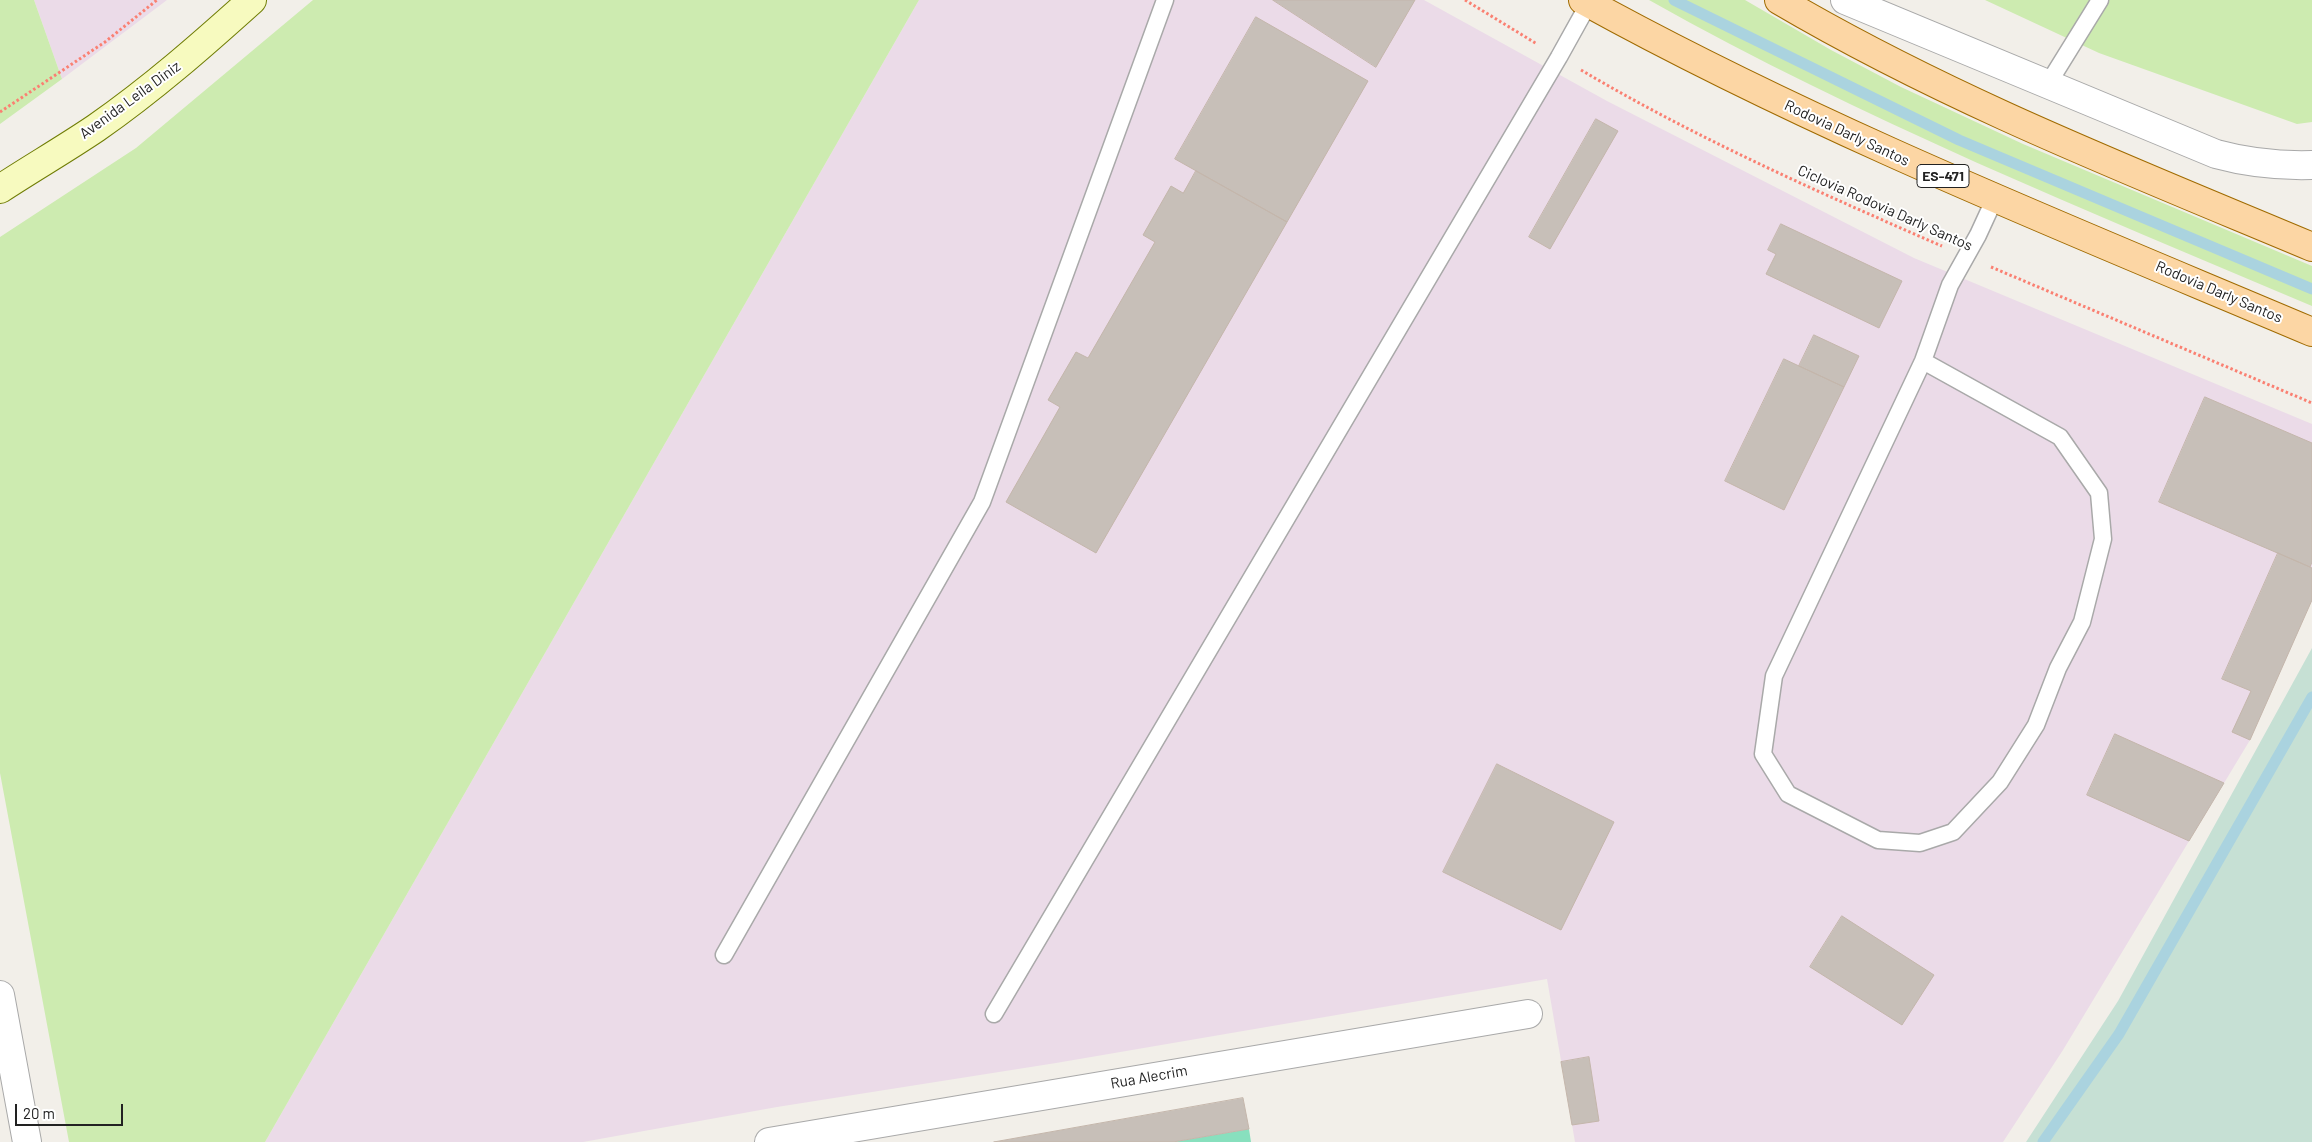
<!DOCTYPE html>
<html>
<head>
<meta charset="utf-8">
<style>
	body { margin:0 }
	#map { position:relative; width:2312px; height:1142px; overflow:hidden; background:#f2efe9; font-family:Barlow,sans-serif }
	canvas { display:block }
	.scale { position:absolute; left:15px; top:1104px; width:108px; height:22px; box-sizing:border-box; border:2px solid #222; border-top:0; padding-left:6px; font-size:15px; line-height:18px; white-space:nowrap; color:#222; -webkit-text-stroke:4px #fff; paint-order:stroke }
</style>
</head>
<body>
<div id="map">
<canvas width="2312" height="1142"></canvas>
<div class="scale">20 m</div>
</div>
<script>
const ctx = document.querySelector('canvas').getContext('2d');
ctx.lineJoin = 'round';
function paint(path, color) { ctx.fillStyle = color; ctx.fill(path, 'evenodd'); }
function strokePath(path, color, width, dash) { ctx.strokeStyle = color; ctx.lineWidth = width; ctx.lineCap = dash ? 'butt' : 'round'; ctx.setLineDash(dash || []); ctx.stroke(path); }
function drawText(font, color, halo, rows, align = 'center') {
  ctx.font = font + ' Barlow,sans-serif'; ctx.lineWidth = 4; ctx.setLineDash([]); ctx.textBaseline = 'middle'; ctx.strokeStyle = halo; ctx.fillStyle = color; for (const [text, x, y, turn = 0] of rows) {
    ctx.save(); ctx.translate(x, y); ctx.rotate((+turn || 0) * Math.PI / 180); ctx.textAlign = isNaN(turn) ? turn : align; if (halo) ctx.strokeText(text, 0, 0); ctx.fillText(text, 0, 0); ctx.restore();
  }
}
const industrial = new Path2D(`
	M34 0H167L62 79Z
	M919 0H1424L1607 101 1914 258 2312 424V600L2250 740 2063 1050 2003 1142H1575L1547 979 1056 1063 777 1107 583 1142H265Z`);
const grass = new Path2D(`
	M0 0H34L62 79 0 124Z
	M313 0H919L265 1142H69L0 773V237L136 148Z
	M1649 0H1745L1831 50 1901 87 2023 144 2312 266V306C2088 211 1862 120 1649 0Z
	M1985 0H2312V122L2297 124 2099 53Z`);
const wetland = new Path2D(`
	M2312 648V1142H2026L2118 1001Z`);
const pitch = new Path2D(`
	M1249 1129 1251 1142H1173Z`);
const stream = new Path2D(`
	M1674 0 1959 140 2312 289
	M2043 1142 2119 1034 2312 697`);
const building = new Path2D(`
	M1273 0H1415L1376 67Z
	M1256 17 1368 81 1287 222 1175 159Z
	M1596 119 1618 131 1550 249 1529 237Z
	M1196 171 1287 222 1096 553 1006 502 1060 407 1048 400 1076 352 1088 358 1155 242 1143 235 1171 186 1183 193Z
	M1781 224 1902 281 1879 328 1766 274 1776 254 1768 250Z
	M1814 335 1859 356 1844 387 1799 366Z
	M1784 359 1844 387 1784 510 1725 481Z
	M2205 397 2312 443V562L2310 567 2159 502Z
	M2278 553 2312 568V600L2250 740 2232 732 2251 691 2222 679Z
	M2115 734 2224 783 2189 841 2087 795Z
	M1497 764 1614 822 1561 930 1443 872Z
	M1842 916 1934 975 1902 1025 1810 967Z
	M1589 1057 1599 1121 1572 1125 1561 1062Z
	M1243 1098 1249 1129 1173 1142H994Z`);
const path = new Path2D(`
	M1465 0 1537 44
	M1581 70C1696 138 1820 193 1942 246
	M0 112 105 42 157 0
	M1991 267 2312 403`);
const service = new Path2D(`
	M2048 84 2100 0
	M1923 361 2060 437 2099 493 2103 539 2082 622 2058 668 2036 725 2000 782 1953 832 1920 843 1878 840 1788 794 1763 754 1774 676 1923 361 1950 285 1978 235 1995 198
	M724 955 982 502 1165 0
	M994 1014 1559 57 1589 3`);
const minor = new Path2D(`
	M769 1142 1528 1014`);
const tertiary = new Path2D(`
	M1845 0 2216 154C2249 163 2278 166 2312 165
	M0 995 27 1142`);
const secondary = new Path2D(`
	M0 189C32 168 65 149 96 128 152 89 202 45 252 0`);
const primary = new Path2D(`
	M1583 0C1817 129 2066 228 2312 332
	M1779 0C1949 100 2131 171 2312 247`);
const shields = [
	[1943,176,52]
];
const shieldNames = [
	["ES-471",1943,176]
];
const streetNames = [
	["Avenida Leila Diniz",130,100,-36],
	["Rodovia Darly Santos",1847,133,25],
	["Ciclovia Rodovia Darly Santos",1885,208,24],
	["Rodovia Darly Santos",2219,292,23],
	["Rua Alecrim",1149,1077,-10]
];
paint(industrial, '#ebdbe8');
paint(grass, '#cdebb0');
paint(wetland, '#c6e0d4');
paint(pitch, '#88e0be');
strokePath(stream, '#aad3df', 11);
paint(building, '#c7bfb8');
strokePath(building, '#c4b6ab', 1);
strokePath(service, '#a9a9a9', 19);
strokePath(minor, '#a9a9a9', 30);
strokePath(tertiary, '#a9a9a9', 30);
strokePath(secondary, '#707d05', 30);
strokePath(primary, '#a06b00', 30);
strokePath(path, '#fa8072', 3, [2.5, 2.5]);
strokePath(service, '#fff', 16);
strokePath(minor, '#fff', 28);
strokePath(tertiary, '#fff', 28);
strokePath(secondary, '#f7fabf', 28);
strokePath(primary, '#fcd6a4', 28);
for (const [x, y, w] of shields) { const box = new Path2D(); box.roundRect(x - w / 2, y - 11.5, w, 23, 4); ctx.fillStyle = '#fff'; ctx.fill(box); strokePath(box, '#222', 1); }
drawText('bold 14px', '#222', null, shieldNames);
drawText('15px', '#222', '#fff', streetNames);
</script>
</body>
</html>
